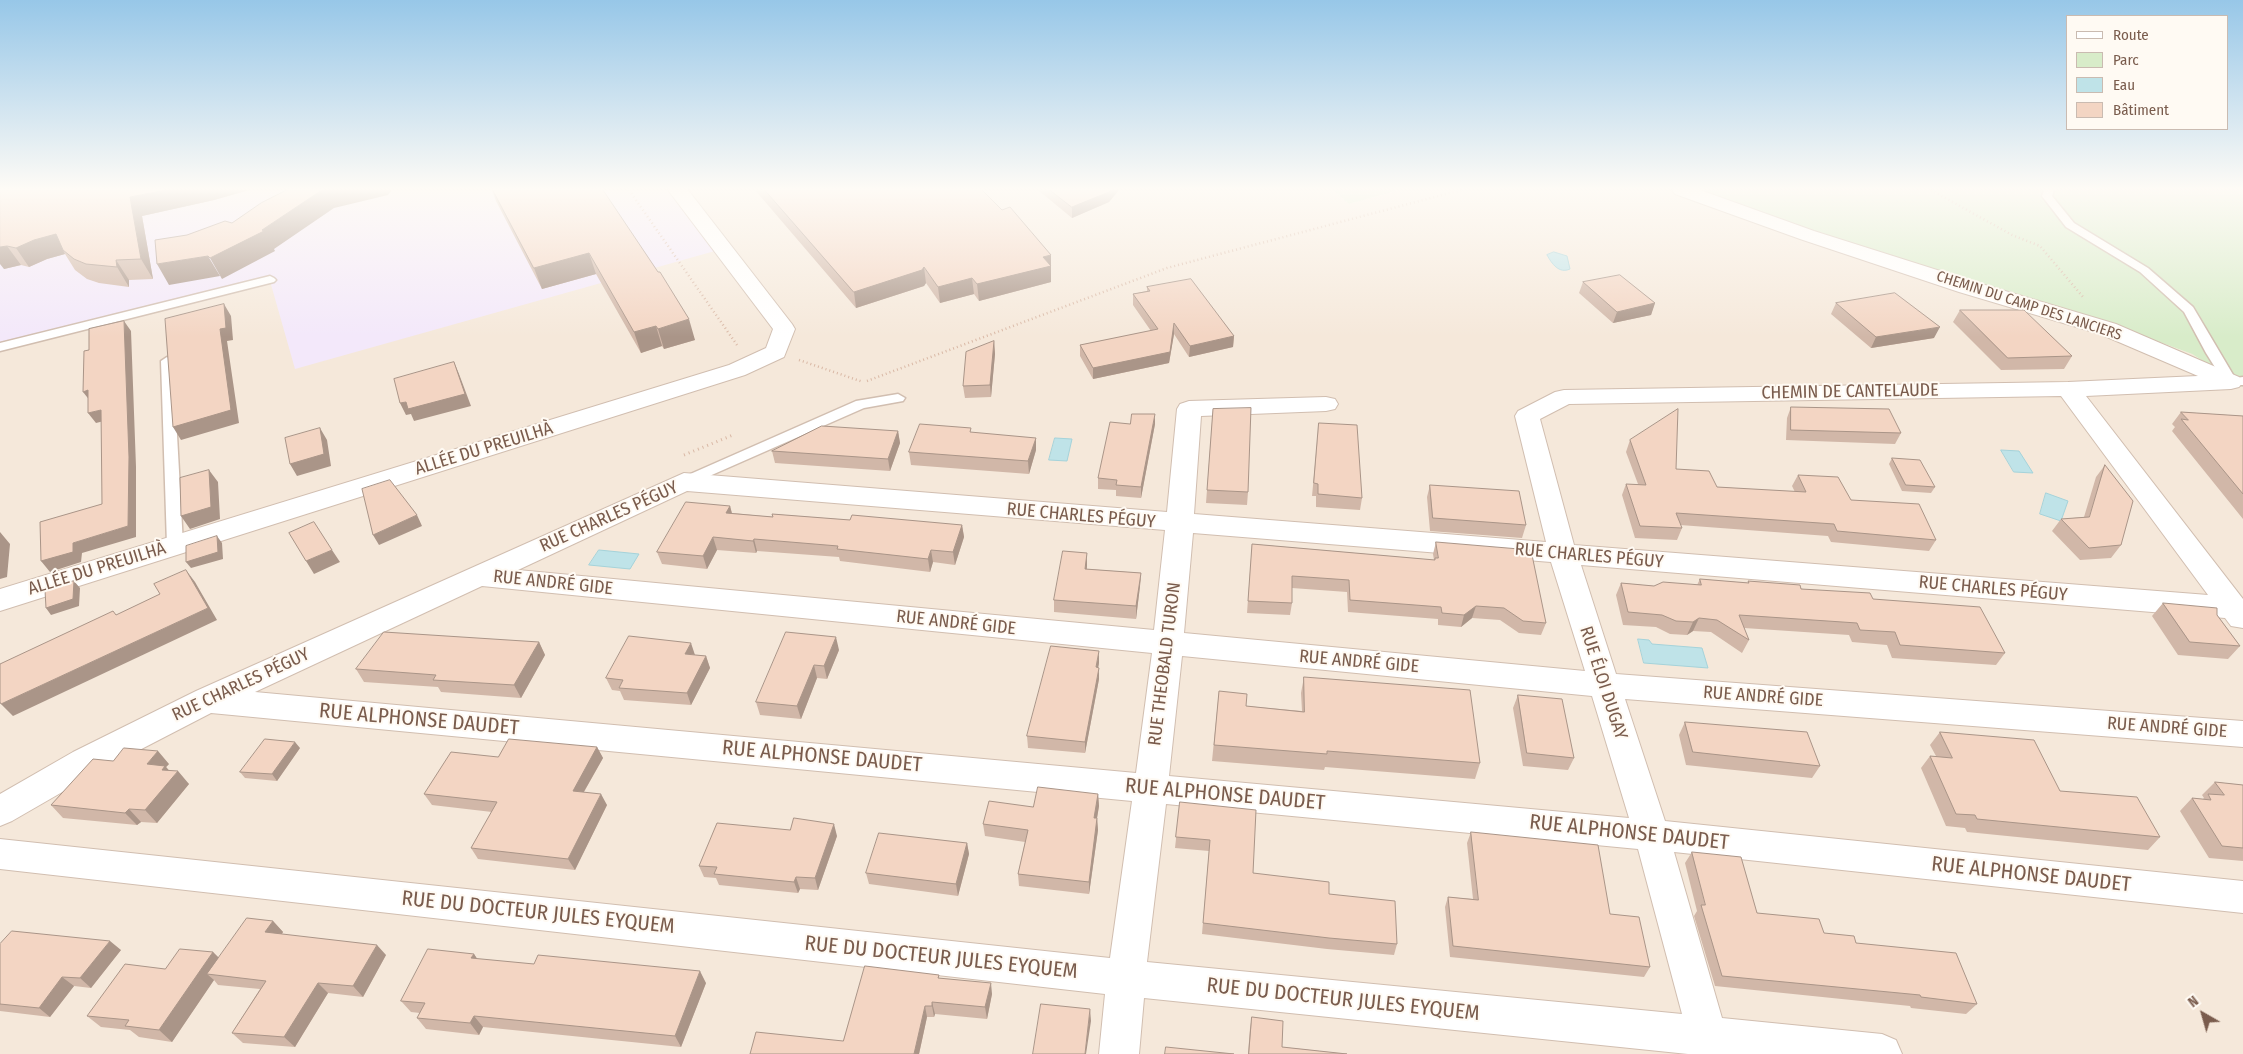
<!DOCTYPE html>
<html>
<head>
<meta charset="utf-8">
<style>
	body { margin:0 }
	#map { position:relative; width:2243px; height:1054px; overflow:hidden; background:#fdf6ec; font-family:"Fira Sans Condensed",sans-serif }
	canvas { display:block }
	.legend { position:absolute; left:2066px; top:15px; width:162px; height:115px; box-sizing:border-box; background:#fffaf3; border:1px solid #cabbb1; margin:0; padding:6px 9px; list-style:none; font-size:15px; color:#7a5c4d }
	.legend li { display:flex; align-items:center; gap:10px; height:25px }
	.legend b { width:25px; border:1px solid #cabbb1 }
	.north { position:absolute; left:2178px; top:989px; width:50px; height:50px; -webkit-text-stroke:4px #fffaf3; paint-order:stroke; rotate:322deg; font-size:14px; font-weight:700; line-height:20px; text-align:center; color:#7a5c4d }
	.north::after { content:''; display:block; margin:auto; width:18px; height:22px; background:#7a5c4d; clip-path:polygon(50% 0,100% 100%,50% 72%,0 100%) }
</style>
</head>
<body>
<div id="map">
<canvas width="2243" height="1054"></canvas>
<ul class="legend">
<li><b style="height:6px;background:#fff"></b>Route</li>
<li><b style="height:14px;background:#d8ecc9"></b>Parc</li>
<li><b style="height:14px;background:#bfe3e8"></b>Eau</li>
<li><b style="height:14px;background:#f3d5c3"></b>Bâtiment</li>
</ul>
<div class="north">N</div>
</div>
<script>
const ctx = document.querySelector('canvas').getContext('2d');
ctx.lineJoin = 'round';
function paint(path, color) { ctx.fillStyle = color; ctx.fill(path, 'evenodd'); }
function strokePath(path, color, width, dash) { ctx.strokeStyle = color; ctx.lineWidth = width; ctx.lineCap = dash ? 'butt' : 'round'; ctx.setLineDash(dash || []); ctx.stroke(path); }
function drawText(font, color, halo, rows, align = 'center') {
  ctx.font = font + ' "Fira Sans Condensed",sans-serif'; ctx.lineWidth = 4; ctx.setLineDash([]); ctx.textBaseline = 'middle'; ctx.strokeStyle = halo; ctx.fillStyle = color; for (const [text, x, y, turn = 0] of rows) {
    ctx.save(); ctx.translate(x, y); ctx.rotate((+turn || 0) * Math.PI / 180); ctx.textAlign = isNaN(turn) ? turn : align; if (halo) ctx.strokeText(text, 0, 0); ctx.fillText(text, 0, 0); ctx.restore();
  }
}
const residential = new Path2D(`
	M0 190H1333L1349 204 1399 190H1695L1976 286 2094 318 2192 354 2243 387V1054H0Z`);
const education = new Path2D(`
	M0 190H678L722 249 295 369 270 281 0 347Z`);
const green = new Path2D(`
	M1333 190H1399L1349 204Z
	M1695 190H2243V387L2192 354 2094 318 1976 286Z`);
const water = new Path2D(`
	M1554 252 1567 256 1570 269C1559 274 1552 264 1547 255Z
	M1055 438 1072 439 1067 461 1049 460Z
	M2001 450 2019 451 2033 473 2014 472Z
	M2046 493 2068 501 2061 521 2040 514Z
	M599 550 639 554 630 569 589 565Z
	M1638 639 1649 640 1652 644 1702 648 1708 668 1644 663Z`);
const pathFar1 = new Path2D(`
	M629 190 737 345
	M1931 190 2012 235 2040 246 2083 297
	M799 360 863 382
	M867 381 1167 268 1461 190`);
const path = new Path2D(`
	M684 455 733 435`);
const lane = new Path2D(`
	M2044 190H2054L2052 196 2074 223 2148 268 2193 307 2235 378 2243 377V385H2226L2206 353 2184 312 2140 272 2066 227 2042 196Z
	M270 276 274 278 276 280 274 282 0 351V343Z
	M167 357 173 361 183 545 180 549H170L167 545 161 361Z
	M898 394 905 398 903 401 864 408 689 485H679L677 482 679 479 856 401Z`);
const street = new Path2D(`
	M668 190H688L792 324 795 329 784 357 745 375 0 611V589L729 365 766 348 773 329Z
	M1672 190H1700L1814 231 1975 282 2116 324 2239 377 2243 382 2239 387 2231 389 2086 396 2243 599V628L2231 626 2225 618 1581 565 1616 674 2243 721V747L1625 699 1665 821 2243 881V913L1674 852 1722 1018 1882 1034 1896 1040 1902 1054H1688L1144 998 1139 1054H1099L1105 994 0 869V839L1110 958 1132 801 211 713 97 772 12 821 0 826V794L73 752 196 691 684 473 1167 512 1177 409 1180 404 1189 401 1326 397 1335 399 1338 404 1335 409 1326 411 1201 416 1194 514 1546 542 1515 416 1518 411 1555 392 1564 390 2068 382 2198 376 2100 334 1959 292 1800 239 1675 194ZM2061 396 2208 595 1574 545 1540 419 1569 404ZM687 491 1165 530 1154 630 518 570ZM1193 533 1551 562 1585 671 1184 633ZM482 586 1152 653 1136 773 255 692ZM1182 656 1592 696 1629 818 1169 776ZM1166 804 1638 849 1682 1014 1147 962Z`);
const wall = new Path2D(`
	M0 190H249L214 200 142 216 153 279 129 280V287L99 283 87 279 75 270 65 254 47 259 29 267 21 265 4 269Z
	M492 190H603L695 340 664 349 662 346 641 353 596 274 542 289 496 201Z
	M755 190H982L1051 271V282L979 301 974 294 940 303 926 283 924 286 856 308Z
	M1038 190H1119L1109 202 1072 218Z
	M1583 282 1655 303 1651 315 1613 323 1579 293Z
	M1147 287 1234 336 1233 347 1189 357 1174 334 1169 363 1093 379 1080 356V345L1151 331 1133 305V294L1147 291Z
	M1836 303 1934 338 1871 348 1831 314Z
	M1960 310 2072 356 2064 369 2001 370 1953 322Z
	M994 341 995 354 991 397 965 398 963 386Z
	M1791 407 1901 433 1895 444 1786 440 1787 418Z
	M1213 409 1248 492 1247 505 1206 503Z
	M2181 412 2243 416V519L2172 431 2175 427 2172 424Z
	M1319 423 1362 498 1360 510 1316 507V496H1312Z
	M1130 424H1155L1141 498 1116 496V490L1098 489V478Z
	M898 431 900 443 890 471 775 463 772 451Z
	M1630 440 1676 469 1717 487 1795 492 1792 486 1798 475 1936 540 1929 551 1831 542 1828 536 1680 525 1682 528 1677 540 1635 538 1622 495 1626 484H1638L1626 452Z
	M1036 450 1029 474 911 465 909 452Z
	M1892 458 1935 487 1931 493 1902 491 1889 464Z
	M2105 465 2121 545 2111 558 2080 560 2052 531 2061 519 2084 517 2096 477Z
	M1430 485 1526 525 1522 538 1430 531 1427 497Z
	M730 506 732 513 773 517 772 514 850 520 962 525 964 537 955 565 933 562 930 572 840 561 839 557 757 551 756 553 717 550 707 569 662 564 657 552Z
	M1436 542 1546 623 1541 635 1519 633 1500 620 1472 618 1461 627 1438 625V619L1348 612 1347 592 1292 588V603L1290 615 1247 613 1252 544 1434 560 1433 554Z
	M1087 553V569L1141 573 1140 586 1136 619 1054 612V600Z
	M1700 579 1748 583V581L1873 599 2005 653 1996 665 1892 658 1887 645 1852 642 1849 635 1744 628 1749 640 1742 653 1711 632 1693 631 1687 635 1670 634 1656 627 1623 625 1616 595 1621 583 1654 586 1697 585Z
	M2163 603 2217 615 2240 646 2228 659 2178 655 2152 616Z
	M539 642 545 655 521 698 441 692 438 687 364 682 356 669Z
	M839 650 827 679 817 678 801 719 760 715 756 702Z
	M695 655 706 656 710 668 691 705 624 700 620 691 612 690 606 678Z
	M1099 663 1098 668 1099 679 1085 753 1028 748 1027 736Z
	M1304 677 1480 763 1475 779 1325 767 1324 770 1212 761 1219 691 1246 706 1302 711 1301 693Z
	M1518 695 1574 758 1568 770 1523 766 1513 708Z
	M1685 722 1820 766 1812 778 1686 765 1679 735Z
	M1940 732 2060 791 2160 837 2148 850 1967 832 1965 828 1946 826 1921 768 1930 756H1936L1930 745Z
	M597 747 603 758 584 792 607 805 575 870 478 859 471 848 492 812 432 805 424 794 498 757Z
	M300 748 277 781 245 778 240 772Z
	M113 761 169 764 166 767 169 771 189 784 157 823 141 822 137 825 63 818 51 805Z
	M2215 782 2243 785V861L2209 858 2180 811 2192 798 2203 799 2204 798 2202 795Z
	M1098 794 1099 806 1097 818 1098 830 1089 894 1019 886 1018 874 1025 842 985 836 983 824 1033 807Z
	M1180 802 1253 873 1329 894 1397 944 1394 955 1327 949 1202 934 1209 851 1175 848Z
	M1471 832 1610 914 1650 967 1644 977 1450 957 1445 907 1448 897 1473 899 1467 843Z
	M837 836 818 890 800 889 798 893 719 885 716 878 704 877 699 866Z
	M967 843 969 854 958 896 869 884 866 873Z
	M1692 852 1757 913 1856 943 1977 1004 1966 1014 1911 1008 1910 1006 1715 986 1694 916 1697 911 1685 863Z
	M273 921 283 932 282 934 386 955 363 997 328 993 295 1047 243 1043 232 1033 260 989 218 985 214 980 172 1042 139 1037 130 1030 101 1027 87 1016 165 969 213 952 219 958Z
	M0 944 121 950 91 988 74 986 50 1017 0 1011Z
	M474 954 477 959 706 983 681 1047 483 1027 479 1035 426 1029 417 1018 420 1013 411 1012 401 1001Z
	M939 975V978L992 994 987 1019 935 1014 934 1017H927L919 1054H750L843 1041Z
	M1252 1017 1282 1047 1347 1054H1248L1250 1028Z`);
const shadedWall = new Path2D(`
	M166 190H249L214 200 142 216 153 279 141 259 130 197Z
	M322 190H392L388 195 334 208 274 249 275 251 222 279 210 258 262 230Z
	M1111 190H1119L1109 202 1072 218V207Z
	M56 234 63 250 65 254 47 259 29 267 16 248 34 240Z
	M7 246 21 265 4 269 0 264V247Z
	M589 253 596 274 542 289 534 268Z
	M1051 255V282L979 301 977 284 1043 257Z
	M208 256 220 276 169 285 157 264Z
	M116 260 129 280V287L117 267Z
	M924 267 926 283 924 286 856 308 854 292Z
	M972 278 974 294 940 303 938 287Z
	M1655 303 1651 315 1613 323 1617 312Z
	M224 304 231 316 233 340 227 341 239 423 181 440 173 427 220 329Z
	M689 319 695 340 664 349 658 329Z
	M124 321 131 331 136 467V537L82 553 81 562 50 572 41 561 73 543 128 526Z
	M1174 323V334L1169 363 1093 379V368Z
	M656 326 662 346 641 353 634 332Z
	M1940 327 1934 338 1871 348 1876 337Z
	M1234 336 1233 347 1189 357 1190 346Z
	M994 341 995 354 991 397 990 385Z
	M454 362 459 374 471 406 414 421 411 414 406 415 400 403 406 402Z
	M88 390 91 402 83 392Z
	M101 410 108 420 96 423 88 413Z
	M1155 414V424L1141 498V487Z
	M320 428 327 440 331 466 297 476 290 464Z
	M898 431 900 443 890 471 888 459Z
	M1036 438V450L1029 474 1028 461Z
	M209 470 218 482 220 519 190 529 181 516Z
	M730 506 733 518 726 513Z
	M417 515 422 526 379 545 373 535Z
	M962 525 964 537 955 565 953 552Z
	M0 532 10 544 7 577 0 579Z
	M217 536 222 543 223 559 191 568 186 562Z
	M713 537 717 550 707 569 703 556Z
	M754 539 757 551 756 553 753 541Z
	M332 550 340 562 314 574 306 561Z
	M931 550 933 562 930 572 928 559Z
	M1087 553V566L1085 582V569Z
	M186 570 195 582 217 620 13 716 1 704 208 608Z
	M1141 573 1140 586 1136 619V606Z
	M74 581 80 588 79 606 51 615 46 608Z
	M1476 606 1472 618 1461 627 1464 615Z
	M1699 618 1693 631 1687 635 1693 622Z
	M836 637 839 650 827 679 824 666Z
	M539 642 545 655 521 698 514 685Z
	M691 643 695 655 685 654Z
	M1099 651V663L1096 679V667Z
	M706 656 710 668 691 705 687 693Z
	M814 665 817 678 801 719 797 706Z
	M1099 668V679L1085 753V742Z
	M295 742 300 748 277 781 272 774Z
	M597 747 603 758 578 802 573 791Z
	M158 751 169 764 166 767 174 776 178 771 189 784 157 823 145 810 147 764Z
	M601 794 607 805 575 870 568 859Z
	M1098 794 1099 806 1095 830 1094 818Z
	M129 809 141 822 137 825 125 813Z
	M1097 818 1098 830 1089 894V882Z
	M834 824 837 836 818 890 815 878Z
	M967 843 969 854 958 896 956 884Z
	M796 877 800 889 798 893 794 882Z
	M273 921 283 932 275 943 265 932Z
	M110 941 121 950 91 988 80 978Z
	M377 945 386 955 363 997 353 986Z
	M213 952 225 964 207 974 214 980 172 1042 159 1030Z
	M474 954 482 966 471 958Z
	M700 971 706 983 681 1047 675 1036Z
	M62 977 74 986 50 1017 39 1008Z
	M318 983 328 993 295 1047 284 1037Z
	M991 983 992 994 987 1019 985 1007Z
	M932 1002 935 1014 934 1017 932 1006Z
	M925 1006 927 1017 919 1054H914Z
	M1090 1009 1091 1021 1086 1054H1085Z
	M474 1016 483 1027 479 1035 470 1023Z`);
const building = new Path2D(`
	M0 190H166L130 197 141 259 116 260 117 267 86 264 74 259 63 250 56 234 34 240 16 248 7 246 0 247Z
	M287 190H322L262 230 264 231 210 258 208 256 157 264 155 240 187 235 225 221 232 223 261 203Z
	M493 190H603L658 272H660L689 319 658 329 656 326 634 332 589 253 534 268Z
	M765 190H982L1002 210 1010 207 1051 255 1043 257 1051 266 977 284 972 278 938 287 924 267 922 270 854 292Z
	M1050 190H1111L1109 192 1072 207Z
	M1620 275 1655 303 1617 312 1583 282Z
	M1191 279 1234 336 1190 346 1174 323 1170 352 1093 368 1080 345 1158 329 1133 294 1150 291 1147 287Z
	M1895 293 1940 327 1876 337 1836 303Z
	M224 304 226 328 220 329 231 410 173 427 165 319Z
	M1960 310H2024L2072 356 2008 358Z
	M124 321 129 457 128 526 73 543V552L41 561 40 522 102 504 101 410 88 413V390L83 392 84 351 89 350V329Z
	M994 341 990 385 963 386 966 352Z
	M454 362 465 394 408 409 406 402 400 403 394 379Z
	M1791 407 1889 409 1901 433 1791 430Z
	M1251 408 1248 492 1207 490 1213 409Z
	M1678 409 1676 469 1709 471 1717 487 1806 492 1798 475 1838 477 1851 500 1919 504 1936 540 1837 531 1834 524 1676 513 1682 528 1640 526 1626 484 1646 485 1630 440Z
	M2181 412 2243 416V494L2181 419 2188 420Z
	M1132 414H1155L1141 487 1116 485 1117 480 1098 478 1110 422 1130 424Z
	M1319 423 1357 425 1362 498 1318 494V484L1314 483Z
	M920 424 971 428 970 432 1036 438 1028 461 909 452Z
	M822 426 898 431 888 459 772 451Z
	M320 428 324 454 290 464 285 438Z
	M1892 458 1920 460 1935 487 1906 485Z
	M2105 465 2133 501 2121 545 2089 548 2061 519 2089 517Z
	M209 470 211 507 181 516 180 478Z
	M390 480 417 515 373 535 362 489Z
	M1430 485 1519 491 1526 525 1433 518Z
	M686 502 730 506 726 513 773 517 772 514 850 520 852 515 962 525 953 552 931 550 928 559 837 549 838 546 754 539 753 541 713 537 703 556 657 552Z
	M314 522 332 550 306 561 289 533Z
	M217 536 218 552 186 562V546Z
	M1436 542 1531 550 1546 623 1523 621 1504 608 1476 606 1464 615 1442 613 1441 607 1350 600 1349 580 1292 576V603L1248 601 1252 544 1435 560V558H1438Z
	M1063 551 1087 553 1085 569 1141 573 1136 606 1054 600Z
	M186 570 208 608 1 704 0 702V664L113 611 116 615 160 594 154 584Z
	M1700 579 1749 583 1748 581 1800 585 1801 589 1870 593 1873 599 1980 607 2005 653 1900 645 1895 632 1860 630 1857 623 1739 615 1749 640 1717 620 1699 618 1693 622 1676 621 1662 615 1628 612 1621 583 1654 586 1663 582 1701 585Z
	M74 581 73 599 46 608 45 590Z
	M2163 603 2217 608V615L2240 646 2190 642Z
	M384 632 539 642 514 685 433 680 436 675 356 669Z
	M786 632 836 637 824 666 814 665 797 706 756 702Z
	M629 636 691 643 685 654 706 656 687 693 619 688 623 680 606 678Z
	M1051 646 1099 651 1096 667 1099 668 1085 742 1027 736Z
	M1304 677 1470 690 1480 763 1327 751V754L1214 745 1219 691 1247 694 1246 706 1304 712Z
	M1518 695 1562 699 1574 758 1527 753Z
	M1685 722 1807 732 1820 766 1693 752Z
	M1940 732 2034 740 2060 791 2137 797 2160 837 1977 819 1975 815 1956 814 1930 756 1952 758Z
	M265 739 295 742 272 774 240 772Z
	M509 739 597 747 573 791 601 794 568 859 471 848 497 802 424 794 451 752 498 757Z
	M124 748 158 751 147 764 165 766 162 770 178 771 145 810 129 809 125 813 51 805 93 759 113 761Z
	M2215 782 2243 785V848L2222 846 2192 798 2211 800 2208 794 2224 795Z
	M1038 787 1098 794 1094 818H1097L1089 882 1018 874 1028 830 983 824 989 801 1033 807Z
	M1180 802 1256 810 1253 873 1329 882V894L1395 901 1397 944 1329 938 1203 923 1210 840 1176 837Z
	M794 818 834 824 815 878 796 877 794 882 714 874 717 867 699 866 717 823 790 830Z
	M1471 832 1598 845 1610 914 1639 917 1650 967 1453 946 1448 897 1478 900Z
	M879 833 967 843 956 884 866 873Z
	M1692 852 1741 857 1757 913 1819 919 1824 933 1854 936 1856 943 1956 953 1977 1004 1921 997 1920 995 1722 976 1701 905H1705Z
	M247 918 273 921 265 932 377 945 353 986 318 983 284 1037 232 1033 266 981 207 974Z
	M12 931 110 941 80 978 62 977 39 1008 0 1004V944Z
	M180 949 213 952 159 1030 125 1026 129 1020 87 1016 125 964 165 969Z
	M428 949 474 954 471 958 534 964 538 955 700 971 675 1036 474 1016 470 1023 417 1018 425 1003 401 1001Z
	M865 966 939 975 938 978 991 983 985 1007 932 1002V1006H925L914 1054H750L756 1032 843 1041Z
	M1041 1004 1090 1009 1085 1054H1033Z
	M1252 1017 1283 1021 1282 1047 1347 1054H1249Z
	M1166 1047 1234 1054H1165Z`);
const farStreetnames = [
	["CHEMIN DU CAMP DES LANCIERS",2029,306,18]
];
const streetNames = [
	["CHEMIN DE CANTELAUDE",1850,392,-1],
	["ALLÉE DU PREUILHÀ",484,449,-17],
	["RUE CHARLES PÉGUY",1081,516,5],
	["RUE CHARLES PÉGUY",609,517,-24],
	["RUE CHARLES PÉGUY",1589,556,5],
	["ALLÉE DU PREUILHÀ",97,569,-17],
	["RUE ANDRÉ GIDE",553,583,6],
	["RUE CHARLES PÉGUY",1993,589,5],
	["RUE ANDRÉ GIDE",956,623,6],
	["RUE ANDRÉ GIDE",1359,662,5],
	["RUE THEOBALD TURON",1165,664,-83],
	["RUE ÉLOI DUGAY",1603,683,72],
	["RUE CHARLES PÉGUY",241,685,-25],
	["RUE ANDRÉ GIDE",1763,697,4],
	["RUE ANDRÉ GIDE",2167,728,4]
];
const nearStreetnames = [
	["RUE ALPHONSE DAUDET",419,720,5],
	["RUE ALPHONSE DAUDET",822,757,5],
	["RUE ALPHONSE DAUDET",1225,795,5],
	["RUE ALPHONSE DAUDET",1629,833,6],
	["RUE ALPHONSE DAUDET",2031,875,6],
	["RUE DU DOCTEUR JULES EYQUEM",538,913,6],
	["RUE DU DOCTEUR JULES EYQUEM",941,958,6],
	["RUE DU DOCTEUR JULES EYQUEM",1343,1000,6]
];
paint(residential, '#f5e8da');
paint(education, '#f3e8fa');
paint(green, '#d8ecc9');
paint(water, '#bfe3e8');
strokePath(water, '#a5d3da', 1);
strokePath(lane, '#d1beb0', 3);
strokePath(street, '#d1beb0', 2);
strokePath(pathFar1, '#d9b8a5', 2.5, [1, 3]);
strokePath(path, '#d9b8a5', 3, [1, 4]);
paint(lane, '#fff');
paint(street, '#fff');
paint(wall, '#d1b7a8');
paint(shadedWall, '#aa9588');
paint(building, '#f3d5c3');
strokePath(building, '#aa9588', 1);
const sky = ctx.createLinearGradient(0, 0, 0, 337);
sky.addColorStop(0, '#97c7e8');
sky.addColorStop(0.56, '#fefbf6');
sky.addColorStop(1, '#fefbf600');
ctx.fillStyle = sky;
ctx.fillRect(0, 0, 2243, 337);
drawText('15px', '#7a5c4d', '#fffaf3', farStreetnames);
drawText('18px', '#7a5c4d', '#fffaf3', streetNames);
drawText('21px', '#7a5c4d', '#fffaf3', nearStreetnames);
</script>
</body>
</html>
